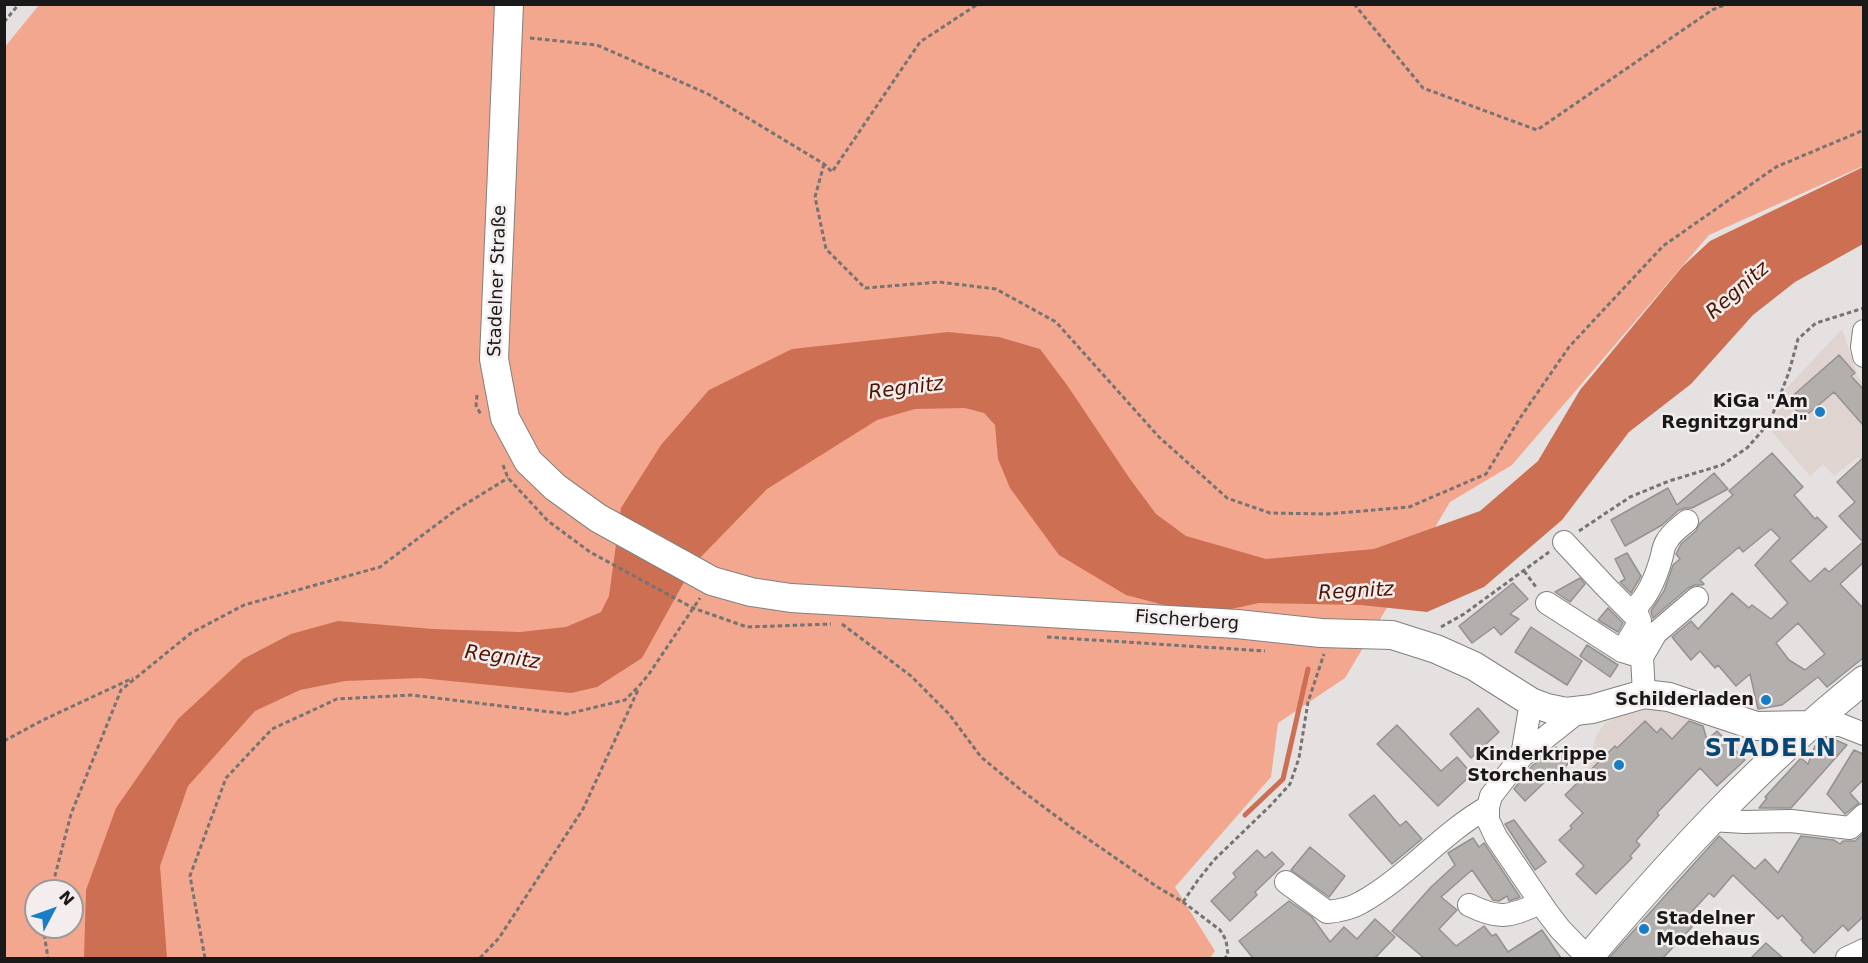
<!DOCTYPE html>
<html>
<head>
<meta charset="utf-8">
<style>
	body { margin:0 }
	#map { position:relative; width:1868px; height:963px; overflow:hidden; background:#e5e1e0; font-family:"DejaVu Sans",sans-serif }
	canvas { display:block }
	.frame { position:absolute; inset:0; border:6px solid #1a1919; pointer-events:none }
	.north { position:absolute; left:24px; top:879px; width:60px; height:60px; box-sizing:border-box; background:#f3eeed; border:2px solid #9c9998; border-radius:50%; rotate:49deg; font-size:16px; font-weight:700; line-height:24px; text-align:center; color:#1a1919 }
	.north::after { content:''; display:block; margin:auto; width:21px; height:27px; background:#187cc7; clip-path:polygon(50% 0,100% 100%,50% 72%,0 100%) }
</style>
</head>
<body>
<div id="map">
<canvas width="1868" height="963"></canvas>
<div class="frame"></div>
<div class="north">N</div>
</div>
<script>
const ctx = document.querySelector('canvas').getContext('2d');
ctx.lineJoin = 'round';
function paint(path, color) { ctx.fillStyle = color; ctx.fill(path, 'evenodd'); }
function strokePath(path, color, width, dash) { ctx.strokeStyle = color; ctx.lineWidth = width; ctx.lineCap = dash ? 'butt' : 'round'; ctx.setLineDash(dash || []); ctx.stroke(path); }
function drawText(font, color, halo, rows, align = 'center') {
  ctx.font = font + ' "DejaVu Sans",sans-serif'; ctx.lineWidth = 5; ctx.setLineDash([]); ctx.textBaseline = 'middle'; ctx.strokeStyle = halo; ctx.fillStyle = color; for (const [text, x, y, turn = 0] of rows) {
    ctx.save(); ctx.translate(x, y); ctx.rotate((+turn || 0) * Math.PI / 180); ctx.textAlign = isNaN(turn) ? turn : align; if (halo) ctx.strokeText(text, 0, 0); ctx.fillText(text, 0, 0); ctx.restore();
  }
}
const built = new Path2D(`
	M1842 329 1858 377 1863 383V463L1858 457 1834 476 1823 464 1810 476 1772 432 1782 393Z
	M1654 708 1678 713 1689 721 1612 800 1586 773 1596 736 1605 723 1617 717Z`);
const green = new Path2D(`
	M39 5H1863V166L1709 235 1512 465 1450 502 1345 678 1278 723 1271 777 1175 887 1215 951 1210 958H5L4 48ZM36 891H72V927H36Z`);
const water = new Path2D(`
	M1863 167V244L1795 282 1753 315 1691 384 1629 432 1562 520 1484 587 1427 612 1361 605 1259 603 1217 612 1183 610 1126 595 1059 555 1010 488 998 459 995 425 984 413 965 408 915 409 877 420 767 489 694 564 642 658 597 687 571 693 420 678 345 681 300 690 255 711 188 786 160 866 167 958H84L86 890 116 808 178 719 243 659 291 634 338 621 433 629 520 632 566 627 601 612 609 596 621 508 661 445 709 390 792 349 948 332 999 337 1040 349 1067 385 1130 479 1156 514 1186 536 1266 559 1374 549 1480 511 1538 461 1580 390 1682 267 1710 241Z`);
const stream = new Path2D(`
	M1245 815 1283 779 1308 669`);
const building = new Path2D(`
	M1839 355 1855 373 1851 376 1863 389V425L1834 392 1803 418 1788 400Z
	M1772 453 1803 487 1794 495 1815 519 1817 517 1827 527 1790 561 1810 582 1825 568 1829 572 1863 542 1839 516 1855 502 1837 482 1863 458V563L1840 584 1863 608V658L1827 687 1818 677 1782 705 1758 709 1750 674 1736 686 1718 665 1715 668 1700 651 1691 660 1672 637 1691 621 1698 629 1732 593 1749 608 1752 605 1771 619 1788 603 1755 565 1780 538 1771 529 1743 552 1739 547 1700 580 1704 584 1702 585H1695L1688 588 1653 618 1651 611 1664 591 1673 565 1680 559 1676 554 1681 544 1696 531 1700 523 1733 495 1729 491ZM1798 623 1825 654 1805 670 1789 660 1776 643Z
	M1714 473 1728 489 1692 508H1685L1679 510 1662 525 1625 546 1611 520 1668 488 1677 505Z
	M1627 553 1641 576 1631 593 1620 582 1625 579 1615 559Z
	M1580 578 1585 584 1570 602 1555 592Z
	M1513 583 1528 599 1510 614 1519 619 1501 635 1494 627 1472 643 1459 626Z
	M1608 608 1623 623 1618 632 1598 620Z
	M1531 627 1582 661 1567 685 1515 652Z
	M1587 645 1618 665 1610 677 1580 656Z
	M1478 708 1499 732 1471 758 1450 734Z
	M1645 721 1657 733 1661 728 1672 739 1689 721 1703 726 1707 740 1717 731 1745 760 1717 786 1700 768 1657 813 1659 815 1636 841 1640 845 1630 856 1632 858 1596 894 1576 874 1584 866 1559 840 1572 828 1570 826 1583 813 1565 795 1615 746 1617 748Z
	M1397 725 1441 771 1457 757 1472 774 1438 806 1377 744Z
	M1822 738H1831L1847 745 1791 808H1759L1767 798 1765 797 1801 758 1808 764 1815 746 1818 748Z
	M1556 747 1570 761 1553 783 1549 778 1525 801 1514 789 1532 766Z
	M1854 750 1863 754V780L1850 793 1859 803 1845 814 1827 794Z
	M1374 795 1400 826 1406 821 1422 839 1392 864 1349 815Z
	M1514 820 1546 862 1535 870 1505 824Z
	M1863 834V917L1848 931 1843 925 1814 953 1801 940 1803 938 1782 915 1778 919 1733 875 1714 897 1709 893 1685 919 1692 927 1663 958H1609L1719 836 1755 869 1765 859 1778 873 1801 836 1834 840 1840 844 1843 841H1855Z
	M1473 838 1479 847 1484 843 1520 897 1509 901 1507 896 1499 901 1493 900 1472 870 1441 897 1457 910 1439 929 1456 946 1484 926 1492 936 1496 934 1508 952 1542 930 1561 958H1424L1392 931 1431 887 1455 865 1448 853Z
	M1310 847 1345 876 1329 897 1291 870Z
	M1257 850 1265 858 1272 852 1284 864 1255 892 1257 895 1230 921 1211 901 1236 877 1233 873Z
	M1289 901 1312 917 1330 942 1344 927 1357 939 1375 919 1395 937 1375 958H1253L1239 941Z
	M1766 943 1783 958H1751Z`);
const path = new Path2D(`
	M1354 4 1423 88 1537 130 1712 10 1727 4
	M4 22 19 4
	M530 38 597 45 708 94 824 164 832 172 920 42 978 4
	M824 164 815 197 826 249 865 288 939 282 996 289 1056 322 1159 437 1227 498 1270 513 1327 514 1409 507 1486 474 1520 418 1569 347 1663 246 1776 167 1864 130
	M477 395 476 405 481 415
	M503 465 508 478 548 521 590 552 693 608 747 627 831 624
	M1579 531 1630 497 1669 481 1722 465 1747 448 1762 431 1772 416 1789 372 1798 339 1816 323 1864 308
	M1524 571 1536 587
	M842 624 911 676 949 714 981 757 1021 790 1072 828 1159 888 1183 902 1220 930 1226 940 1228 955 1225 958
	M1441 627 1464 614 1549 552
	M1047 637 1265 651
	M4 741 43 720 133 678
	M51 891 71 814 121 690 191 633 244 605 380 567 456 510 508 478
	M1183 902 1198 880 1214 860 1271 805 1290 784 1299 758 1308 702 1324 654
	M43 927 48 958
	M205 958 190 876 226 778 272 729 337 699 412 695 567 714 625 700 639 686 649 674 700 598
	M480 958 499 938 583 809 639 688`);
const minor = new Path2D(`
	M1864 331 1862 347 1864 356
	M1564 542 1605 586 1639 620
	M1547 603 1622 651 1642 657 1644 694
	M1622 651 1640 621 1635 608C1649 595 1656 577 1661 559 1663 553 1663 546 1667 541 1671 533 1680 527 1687 521
	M1642 657 1656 633 1697 598
	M1531 702 1522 756 1491 796 1488 807V820L1496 837 1547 912 1560 929 1588 958
	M1810 725H1841L1864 734
	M1522 756 1579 711
	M1711 820 1744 822 1791 821 1850 828 1864 815
	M1286 882 1327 912C1339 911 1352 908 1362 902 1408 876 1442 833 1488 807
	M1469 905C1502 921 1509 916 1541 903
	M1847 958 1864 950`);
const major = new Path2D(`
	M509 4 494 359 505 418 528 461 555 487 598 518 712 581 751 592 791 598 1237 624 1321 633 1392 635 1436 649 1474 666 1531 702 1547 708 1566 712 1592 709 1644 694 1669 697 1756 726 1810 725
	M1588 958C1672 859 1761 762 1864 680`);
const markers = [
	[1820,412,6,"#187cc7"],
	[1766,700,6,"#187cc7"],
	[1619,765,6,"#187cc7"],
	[1644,929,6,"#187cc7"]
];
const streetNames = [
	["Stadelner Straße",498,281,-88],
	["Fischerberg",1187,621,4]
];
const poiNames = [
	["KiGa \"Am",1808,402],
	["Regnitzgrund\"",1808,423],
	["Schilderladen",1754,700],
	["Kinderkrippe",1607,755],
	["Storchenhaus",1607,776],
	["Stadelner",1656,919,"left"],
	["Modehaus",1656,940,"left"]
];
const waterNames = [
	["Regnitz",1738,291,-41],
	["Regnitz",906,389,-7],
	["Regnitz",1356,592,-3],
	["Regnitz",502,658,8]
];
const districtNames = [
	["STADELN",1771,750]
];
paint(built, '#e0d4d0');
paint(green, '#f3a78f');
paint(water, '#cd6f52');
strokePath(stream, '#cd6f52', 5);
paint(building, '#b2afad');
strokePath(building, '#959190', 1.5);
strokePath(minor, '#83807f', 24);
strokePath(major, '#83807f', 30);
strokePath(path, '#767373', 3, [4.5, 3]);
strokePath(minor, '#fff', 22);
strokePath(major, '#fff', 28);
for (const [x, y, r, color] of markers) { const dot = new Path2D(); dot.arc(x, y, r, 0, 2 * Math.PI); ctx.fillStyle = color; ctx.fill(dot); strokePath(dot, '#f3eeed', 2); }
drawText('18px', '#1a1919', '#f3eeed', streetNames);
drawText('bold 18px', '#1a1919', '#f3eeed', poiNames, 'right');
drawText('italic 20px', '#501501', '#f3eeed', waterNames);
ctx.letterSpacing = '1.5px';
drawText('bold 24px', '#064776', '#f3eeed', districtNames);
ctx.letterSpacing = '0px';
</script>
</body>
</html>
